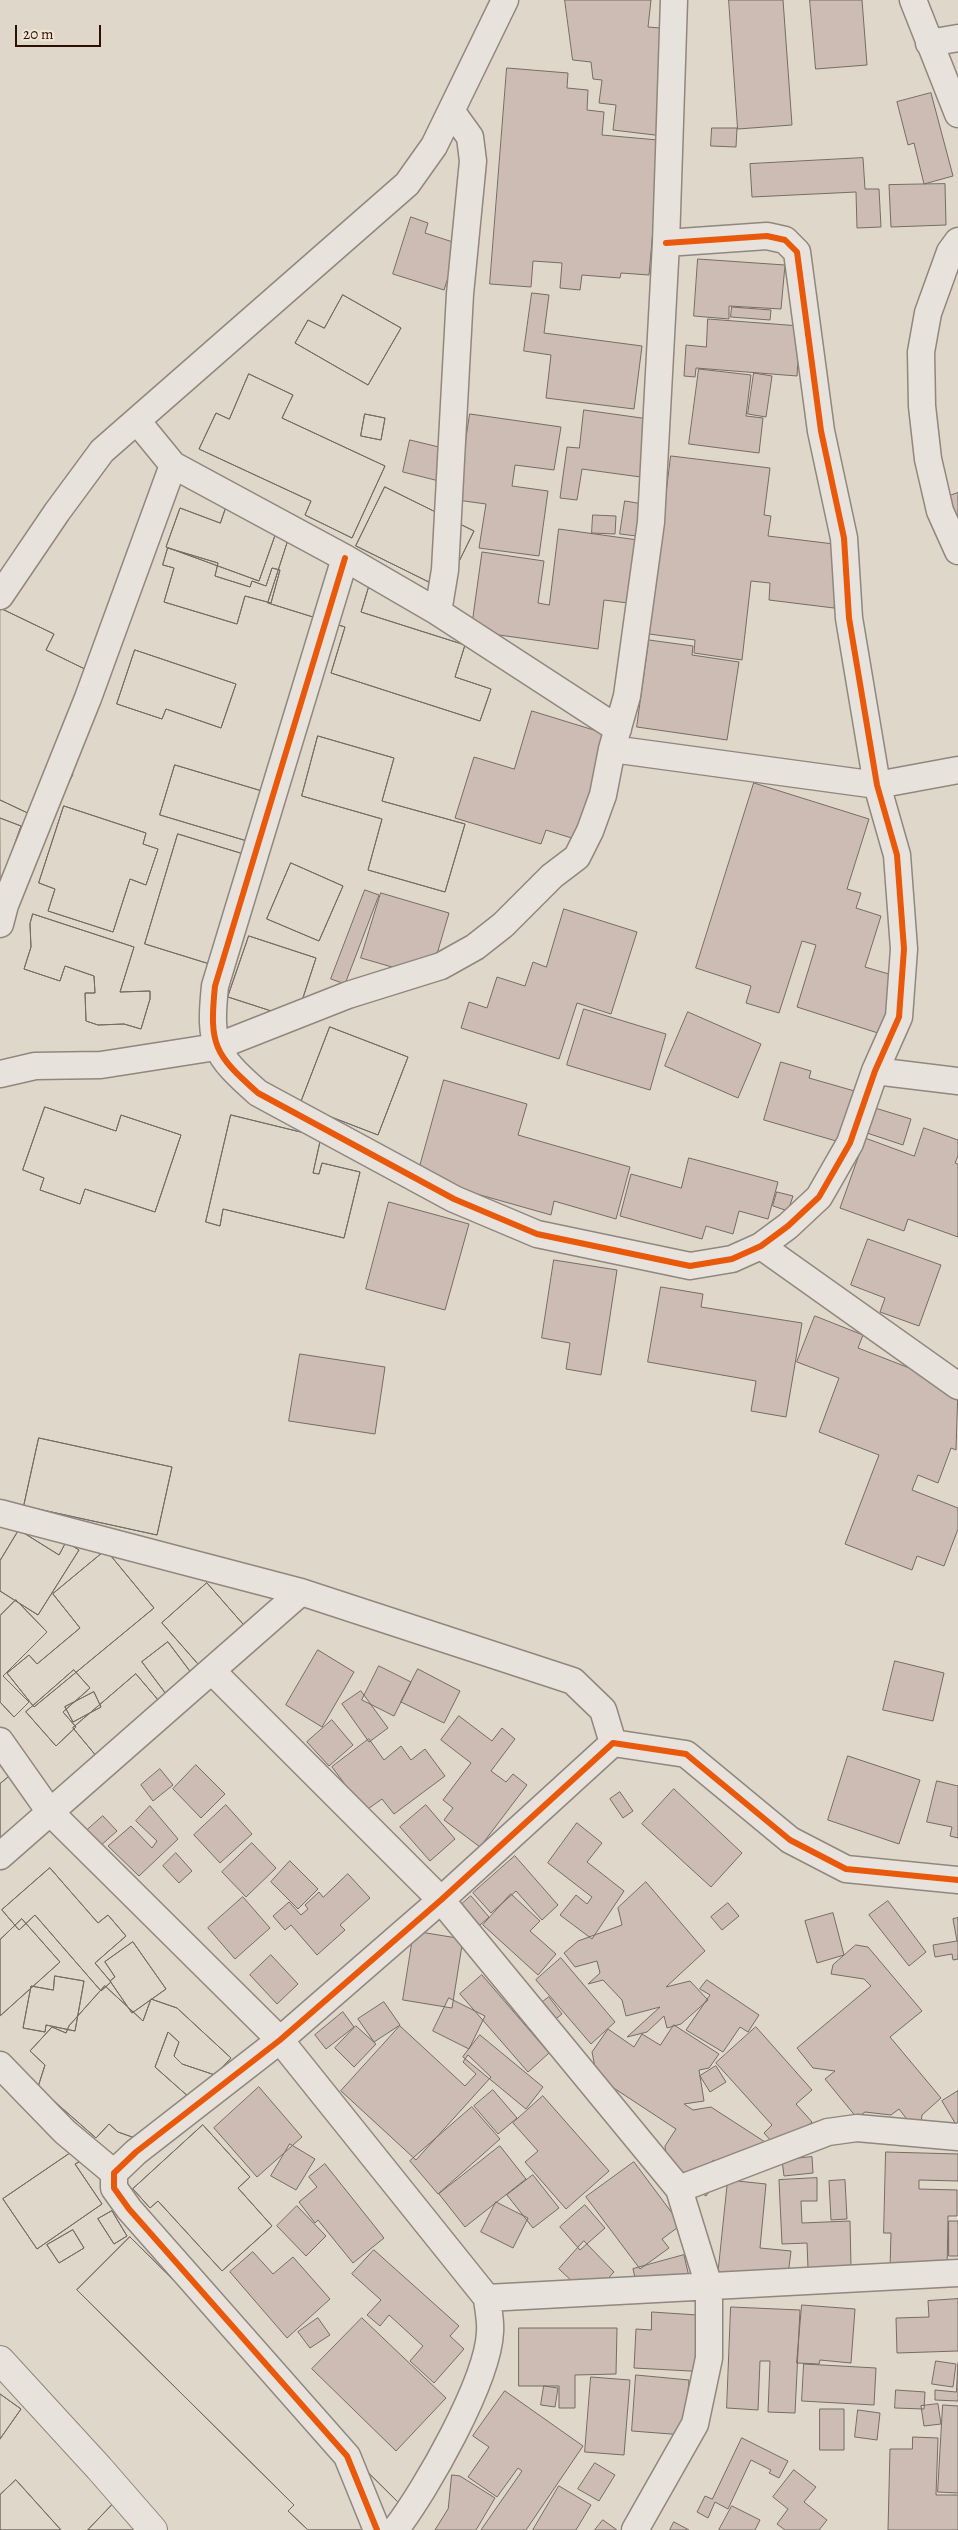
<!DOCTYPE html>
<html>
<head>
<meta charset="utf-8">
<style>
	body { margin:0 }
	#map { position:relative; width:958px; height:2530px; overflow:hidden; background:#dfd7c9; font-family:Alegreya,serif }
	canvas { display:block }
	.scale { position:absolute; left:15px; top:25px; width:86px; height:22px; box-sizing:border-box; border:2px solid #2f0f02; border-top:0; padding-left:6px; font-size:15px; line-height:18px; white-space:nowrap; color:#2f0f02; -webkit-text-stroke:4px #f1e6d5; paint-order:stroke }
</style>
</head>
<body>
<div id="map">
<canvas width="958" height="2530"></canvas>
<div class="scale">20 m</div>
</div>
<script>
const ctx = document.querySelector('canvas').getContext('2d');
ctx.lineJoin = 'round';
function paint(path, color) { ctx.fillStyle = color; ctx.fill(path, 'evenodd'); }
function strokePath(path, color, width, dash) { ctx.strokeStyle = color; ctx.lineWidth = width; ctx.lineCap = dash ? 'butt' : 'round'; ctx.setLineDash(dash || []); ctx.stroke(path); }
const building = new Path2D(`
	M565 0H651L648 27 672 29 663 136 613 130 616 105 599 103 602 80 593 79 591 62 573 60Z
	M729 0H783L792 125 738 129Z
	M810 0H862L867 65 816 69Z
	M507 68 568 73 567 88 588 90 587 110 604 112 602 135 669 141 656 196 649 275 621 273 620 278 582 275 580 290 560 288 562 263 533 261 531 287 490 284Z
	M931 93 953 176 924 184 914 143 908 145 897 102Z
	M712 128H737L736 147 711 146Z
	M863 158 865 189H879L881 227 857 228 856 192 752 197 750 164Z
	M945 184 946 225 891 227 889 185Z
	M411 217 428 223 425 233 459 244 444 290 393 274Z
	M698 259 785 265 781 309 729 306V319L694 316Z
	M532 293 549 295 544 333 642 346 634 409 546 398 551 355 524 351Z
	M343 295 401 328 368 385 295 343 308 320 324 328Z
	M343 295 401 328 368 385 295 343 308 320 324 328Z
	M732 307 771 310 770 320 731 317Z
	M708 319 800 326 797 376 696 368 695 377 684 376 686 345 706 347Z
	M699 369 751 375 746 416 763 418 759 453 689 444Z
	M754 373 772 376 766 417 748 414Z
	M249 374 293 395 282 418 385 466 352 538 305 515 311 501 199 449 216 413 229 419Z
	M249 374 293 395 282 418 385 466 352 538 305 515 311 501 199 449 216 413 229 419Z
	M584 410 656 420 648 478 582 469 577 500 560 498 567 447 579 448Z
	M365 414 385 418 381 440 361 436Z
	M365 414 385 418 381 440 361 436Z
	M470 414 561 427 554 470 515 465 512 486 548 491 539 556 479 548 486 504 457 500Z
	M410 440 447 449 439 481 403 472Z
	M671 456 770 468 764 515 771 516 768 536 842 545 834 608 769 600 770 583 751 581 742 660 694 653 695 640 649 634Z
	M385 487 474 531 445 590 356 546Z
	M385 487 474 531 445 590 356 546Z
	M958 493V522L949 496Z
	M625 501 643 504 637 536 620 534Z
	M227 505 279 524 259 581 166 547 180 508 220 523Z
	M227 505 279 524 259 581 166 547 180 508 220 523Z
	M593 515 616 516 615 534 592 533Z
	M559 529 645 541 636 604 604 600 598 649 471 631 482 552 544 561 538 603 549 605Z
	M288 541 371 579 361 612 465 645 455 677 491 689 480 721 331 673 345 627 268 603Z
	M288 541 371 579 361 612 465 645 455 677 491 689 480 721 331 673 345 627 268 603Z
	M168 548 218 563 215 576 250 587 252 581 266 586 272 568 280 570 271 603 245 596 237 624 164 602 174 568 163 565Z
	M168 548 218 563 215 576 250 587 252 581 266 586 272 568 280 570 271 603 245 596 237 624 164 602 174 568 163 565Z
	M0 608 54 634 46 650 97 675 67 771 73 774 49 823 0 800Z
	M0 608 54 634 46 650 97 675 67 771 73 774 49 823 0 800Z
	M649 640 693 646 692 655 739 662 727 740 637 727Z
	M135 650 236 684 221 728 166 709 162 719 117 704Z
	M135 650 236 684 221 728 166 709 162 719 117 704Z
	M532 711 610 735 578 840 546 830 541 844 455 818 474 757 514 769Z
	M318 736 394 758 382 801 465 824 445 892 368 870 382 819 302 796Z
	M318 736 394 758 382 801 465 824 445 892 368 870 382 819 302 796Z
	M175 765 282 797 257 844 160 815Z
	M175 765 282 797 257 844 160 815Z
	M754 783 869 819 847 889 861 893 856 908 881 916 865 967 899 977 881 1034 797 1007 816 945 802 941 779 1013 746 1003 751 986 696 968Z
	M64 806 146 833 143 844 158 849 146 885 130 879 113 932 48 911 55 889 39 883Z
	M64 806 146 833 143 844 158 849 146 885 130 879 113 932 48 911 55 889 39 883Z
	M0 818 21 826 10 857 13 858 0 888Z
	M0 818 21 826 10 857 13 858 0 888Z
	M178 834 250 856 229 970 145 944Z
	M178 834 250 856 229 970 145 944Z
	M291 863 343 886 319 941 267 919Z
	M291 863 343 886 319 941 267 919Z
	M365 890 379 895 345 984 331 979Z
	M381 893 449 913 430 978 361 958Z
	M564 909 637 932 611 1014 577 1003 559 1059 461 1028 469 1002 487 1008 497 977 525 986 533 962 546 967Z
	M33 914 134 947 120 992 150 991V999L141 1029 124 1024 98 1025 86 1021 85 993H95L94 976 65 966 60 981 24 969 31 947 30 924Z
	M33 914 134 947 120 992 150 991V999L141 1029 124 1024 98 1025 86 1021 85 993H95L94 976 65 966 60 981 24 969 31 947 30 924Z
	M249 936 316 958 296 1019 228 997Z
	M249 936 316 958 296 1019 228 997Z
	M584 1009 666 1034 650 1090 567 1065Z
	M688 1012 761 1044 738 1098 665 1066Z
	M330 1027 408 1057 378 1135 300 1105Z
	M330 1027 408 1057 378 1135 300 1105Z
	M781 1062 811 1071 809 1078 858 1092 843 1143 764 1120Z
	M444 1080 527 1104 518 1135 630 1167 616 1219 554 1201 551 1215 417 1177Z
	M45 1107 116 1131 121 1115 181 1135 155 1212 85 1189 80 1204 40 1190 44 1178 23 1170Z
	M45 1107 116 1131 121 1115 181 1135 155 1212 85 1189 80 1204 40 1190 44 1178 23 1170Z
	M875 1108 911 1119 903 1145 867 1133Z
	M231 1115 321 1137 313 1173 319 1174 322 1163 360 1172 344 1238 223 1209 220 1226 206 1222Z
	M231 1115 321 1137 313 1173 319 1174 322 1163 360 1172 344 1238 223 1209 220 1226 206 1222Z
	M924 1128 958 1140V1156L955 1163 958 1164V1237L908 1219 904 1231 840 1208 865 1138 914 1156Z
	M689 1158 778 1182 768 1219 739 1211 733 1234 706 1226 702 1239 620 1216 631 1174 681 1188Z
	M777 1192 793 1196 788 1211 773 1206Z
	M389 1202 469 1224 445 1310 366 1289Z
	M868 1239 941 1265 919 1326 880 1312 885 1298 851 1285Z
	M554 1260 617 1270 601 1375 566 1369 570 1343 542 1338Z
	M661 1287 703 1294 701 1307 802 1323 786 1417 751 1411 756 1381 648 1362Z
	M815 1316 863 1335 858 1348 958 1387 956 1450 951 1448 938 1483 918 1475 912 1490 958 1508V1529L944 1566 917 1556 912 1570 845 1544 879 1455 819 1432 839 1378 797 1362Z
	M300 1354 385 1367 375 1434 289 1421Z
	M39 1438 172 1467 157 1535 24 1506Z
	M39 1438 172 1467 157 1535 24 1506Z
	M19 1530 59 1555 66 1542 79 1550 38 1615 0 1591V1561Z
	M19 1530 59 1555 66 1542 79 1550 38 1615 0 1591V1561Z
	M106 1550 154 1608 34 1707 7 1673 29 1655 37 1664 80 1628 53 1594Z
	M106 1550 154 1608 34 1707 7 1673 29 1655 37 1664 80 1628 53 1594Z
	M207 1583 250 1632 205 1672 162 1623Z
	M207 1583 250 1632 205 1672 162 1623Z
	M16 1600 47 1632 3 1676 29 1702 14 1717 0 1702V1616Z
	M16 1600 47 1632 3 1676 29 1702 14 1717 0 1702V1616Z
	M168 1642 195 1678 169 1698 142 1662Z
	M168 1642 195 1678 169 1698 142 1662Z
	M318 1650 354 1672 322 1727 286 1705Z
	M895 1661 944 1673 933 1721 883 1710Z
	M379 1666 411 1682 394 1716 362 1700Z
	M418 1669 460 1691 444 1723 401 1702Z
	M74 1670 90 1688 63 1712 76 1727 56 1746 26 1712Z
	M74 1670 90 1688 63 1712 76 1727 56 1746 26 1712Z
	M136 1674 165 1708 102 1763 73 1728Z
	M136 1674 165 1708 102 1763 73 1728Z
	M361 1691 388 1728 369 1742 342 1704Z
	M94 1692 101 1707 73 1722 65 1707Z
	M94 1692 101 1707 73 1722 65 1707Z
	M459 1716 492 1741 502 1728 515 1739 491 1771 506 1782 513 1774 527 1785 480 1847 444 1820 453 1808 443 1800 471 1763 441 1740Z
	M332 1720 353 1745 329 1766 307 1742Z
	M369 1739 384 1760 401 1746 411 1760 425 1749 445 1776 394 1814 382 1799 365 1811 332 1767Z
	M848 1756 920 1780 899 1844 828 1820Z
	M196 1765 225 1794 201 1818 173 1789Z
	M22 1766 54 1806 0 1850V1784Z
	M22 1766 54 1806 0 1850V1784Z
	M160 1769 173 1785 153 1801 141 1785Z
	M937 1781 958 1786V1838L950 1836 952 1827 927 1822Z
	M674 1789 742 1853 711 1887 642 1824Z
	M620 1792 633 1811 623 1818 610 1799Z
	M226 1805 252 1834 220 1863 194 1835Z
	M426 1805 455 1839 430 1861 400 1827Z
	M150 1806 178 1839 139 1876 108 1846 131 1826 152 1848 157 1841 136 1821Z
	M103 1816 117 1831 99 1847 85 1832Z
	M577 1823 602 1843 587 1862 624 1891 592 1939 560 1915 576 1895 587 1904 592 1897 548 1863Z
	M252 1843 276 1868 246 1897 222 1872Z
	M176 1853 192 1871 179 1883 163 1866Z
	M515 1856 558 1905 542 1920 516 1891 491 1913 473 1893Z
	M290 1861 318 1889 298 1909 271 1882Z
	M50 1868 98 1923 108 1915 126 1936 95 1963 111 1982 101 1991 35 1915 19 1930 2 1910Z
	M50 1868 98 1923 108 1915 126 1936 95 1963 111 1982 101 1991 35 1915 19 1930 2 1910Z
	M348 1874 370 1898 340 1925 345 1930 317 1955 291 1925 285 1930 273 1916 289 1902 301 1915 308 1909 305 1905 319 1892 323 1897Z
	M646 1882 705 1951 666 1987 690 1981 708 2000 681 2024 667 2028 664 2016 647 2032 627 2037 660 2007 626 2016 622 2000 603 1980 588 1984 600 1973 597 1961 575 1967 564 1953 578 1941 622 1925 618 1908Z
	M511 1894 540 1921 530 1931 556 1954 538 1975 483 1925Z
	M471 1896 489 1917 471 1933 453 1912Z
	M243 1897 270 1928 235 1959 208 1928Z
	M888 1901 926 1952 909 1966 869 1915Z
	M728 1903 739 1916 722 1930 711 1917Z
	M833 1913 844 1955 817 1963 805 1921Z
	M958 1918V1959L953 1960 952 1954 935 1957 933 1945 957 1941 953 1919Z
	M22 1919 60 1962 0 2016V1940Z
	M22 1919 60 1962 0 2016V1940Z
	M414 1931 463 1939 452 2008 403 2000Z
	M133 1942 166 1989 132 2013 110 1981 115 1977 105 1962Z
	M133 1942 166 1989 132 2013 110 1981 115 1977 105 1962Z
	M856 1945 868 1947 922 2011 890 2037 941 2098 922 2115 921 2123 909 2122 899 2109 891 2115 865 2112 857 2118 825 2079 835 2071 813 2068 797 2048 871 1986 864 1979 831 1974 833 1965Z
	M271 1955 298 1984 277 2004 250 1975Z
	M561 1958 615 2022 591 2044 536 1980Z
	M482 1975 549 2053 528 2072 460 1994Z
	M55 1976 84 1981 75 2031 46 2025 45 2032 23 2028 31 1986 53 1990Z
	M55 1976 84 1981 75 2031 46 2025 45 2032 23 2028 31 1986 53 1990Z
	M707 1980 759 2015 748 2032 740 2027 723 2052 686 2030 710 1995 700 1989Z
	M105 1986 143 2021 151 1999 177 2008 231 2058 215 2075 182 2064 174 2056 179 2042 168 2032 155 2067 190 2098 149 2143 118 2132 109 2124 96 2138 38 2087 45 2065 30 2051 52 2027 66 2033 69 2026Z
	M105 1986 143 2021 151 1999 177 2008 231 2058 215 2075 182 2064 174 2056 179 2042 168 2032 155 2067 190 2098 149 2143 118 2132 109 2124 96 2138 38 2087 45 2065 30 2051 52 2027 66 2033 69 2026Z
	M549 1997 562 2014 548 2025 535 2008Z
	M449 1998 485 2016 469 2049 433 2031Z
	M384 2002 400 2025 374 2042 358 2019Z
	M343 2012 354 2027 326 2049 315 2035Z
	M674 2025 719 2054 709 2068 699 2070 704 2101 684 2104 693 2110 711 2107 765 2142 727 2169 713 2160 717 2180 706 2196 668 2171 665 2146 676 2129 597 2077 592 2052 608 2029 634 2047 642 2034 660 2045Z
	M356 2026 376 2044 354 2067 335 2048Z
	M400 2026 465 2086 476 2074 463 2062 468 2055 491 2077 416 2160 341 2091Z
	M756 2027 812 2090 796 2104 812 2122 780 2151 764 2133 772 2125 716 2063Z
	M480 2035 543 2087 526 2109 463 2057Z
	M716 2066 726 2082 710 2092 700 2076Z
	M259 2087 302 2137 257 2177 214 2128Z
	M493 2090 517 2118 498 2134 474 2106Z
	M958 2091V2128L942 2101Z
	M543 2096 609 2171 566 2209 525 2162 538 2151 513 2123Z
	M472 2107 500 2139 438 2194 410 2161Z
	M203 2125 250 2177 238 2188 272 2226 222 2271 158 2201 150 2208 133 2189Z
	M203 2125 250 2177 238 2188 272 2226 222 2271 158 2201 150 2208 133 2189Z
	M290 2144 315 2159 296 2190 271 2176Z
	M500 2146 526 2179 465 2227 439 2194Z
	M72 2152 79 2162 75 2164 102 2204 37 2249 3 2199Z
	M72 2152 79 2162 75 2164 102 2204 37 2249 3 2199Z
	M886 2152 958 2154V2181L919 2180V2189L957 2190V2216H948L947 2272 890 2269 891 2233H884Z
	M812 2157 813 2173 784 2176 782 2160Z
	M634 2162 681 2225 662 2239 669 2248 640 2269 586 2197Z
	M325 2164 384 2238 353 2263 318 2220 315 2223 299 2202 317 2187 309 2177Z
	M533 2175 559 2208 533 2228 507 2195Z
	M817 2178V2201H801L802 2223 850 2221 851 2267 808 2268 807 2243 782 2244 779 2180Z
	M728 2180 766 2184 760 2248 791 2251 787 2283 718 2276Z
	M845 2180 847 2219 831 2220 829 2181Z
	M496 2202 528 2218 513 2248 481 2232Z
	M585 2205 605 2228 580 2250 560 2227Z
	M297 2206 326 2236 306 2256 277 2226Z
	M112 2211 127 2236 114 2244 98 2219Z
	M112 2211 127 2236 114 2244 98 2219Z
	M949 2221H958V2256H949Z
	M73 2230 84 2248 59 2263 47 2245Z
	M73 2230 84 2248 59 2263 47 2245Z
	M130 2237 402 2506 379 2530H308L288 2511 294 2505 77 2290Z
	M130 2237 402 2506 379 2530H308L288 2511 294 2505 77 2290Z
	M584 2241 614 2272 590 2298 559 2269Z
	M374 2250 459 2326 450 2336 464 2349 434 2383 410 2361 423 2346 389 2315 380 2326 367 2315 381 2300 352 2274Z
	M253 2252 273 2274 293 2257 330 2299 287 2338 230 2272Z
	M684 2255 690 2281 639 2294 633 2269Z
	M958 2299V2351L897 2353 896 2318 929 2317 928 2301Z
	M802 2305 855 2309 851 2363 820 2360 819 2364 797 2363Z
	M731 2307 800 2310 795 2413 768 2412 770 2361H760L758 2410 727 2408Z
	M652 2312 712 2316 709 2372 634 2368 636 2329 651 2330Z
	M318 2318 330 2335 310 2348 298 2332Z
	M362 2318 446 2398 396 2451 312 2369Z
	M519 2328H617L616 2374 575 2375V2408H559V2386H519Z
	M936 2361 956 2364 953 2387 932 2384Z
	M958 2363V2401L935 2400V2390L956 2392Z
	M804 2364 876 2368 874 2405 802 2401Z
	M636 2375 689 2380 684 2435 632 2431Z
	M591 2377 630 2380 624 2455 585 2452Z
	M544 2386 558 2388 555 2407 541 2405Z
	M896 2390 925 2392 924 2409 895 2408Z
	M505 2391 583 2446 526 2530H481L522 2471 518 2468 497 2497 468 2477 489 2447 473 2436Z
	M0 2394 21 2409 0 2439Z
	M0 2394 21 2409 0 2439Z
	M938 2404 941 2424 924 2426 921 2406Z
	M943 2405 958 2406V2493L938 2492Z
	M820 2409H844V2450H820Z
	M858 2410 880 2413 877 2440 855 2437Z
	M913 2437 938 2438 936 2495H958V2530H888L890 2449H912Z
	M742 2438 788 2461 779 2478 769 2473 771 2470 751 2460 728 2509 715 2502 708 2518 697 2512 705 2496 712 2499Z
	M595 2463 615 2475 599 2501 578 2489Z
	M794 2470 816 2487 804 2502 827 2520 819 2530H785L777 2524 788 2509 773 2497Z
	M452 2475 460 2476 495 2498 476 2530H435L448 2509Z
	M16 2480 61 2530H0V2495Z
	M16 2480 61 2530H0V2495Z
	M559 2486 591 2505 576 2530H533Z
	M114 2503 143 2530H88Z
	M114 2503 143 2530H88Z
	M732 2506 760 2520 755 2530H719Z
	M603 2520 617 2530H595Z
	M674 2522 689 2530H670Z`);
const minor = new Path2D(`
	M913 0 958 114
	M929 43 958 38
	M958 241 950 252 928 313 921 352 922 406 928 459 940 511 958 551
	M137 421 173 465 345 558 438 612 618 729
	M345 558 215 986C209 1045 214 1054 258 1093L454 1199 537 1234 690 1266 732 1259 761 1246 788 1226 819 1197 850 1143 875 1071 899 1017 904 949 897 855 877 785 849 618 844 538 821 431 797 252 785 240 767 236 666 243
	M0 596 57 512 102 451 407 184 434 146 505 0
	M438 612 445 570 460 294 473 161 470 137 452 112
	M612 749 877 785 958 770
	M0 924 5 905 88 698 173 465
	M875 1071 958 1081
	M0 1074 35 1066 101 1065 216 1047 348 995 441 966 475 947 503 925 552 876 577 857 590 831 603 795 612 749 627 696 651 522 666 243 674 0
	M761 1246 958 1386
	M0 1513 301 1592 573 1681 603 1710 613 1743
	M213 1672 441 1900 679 2189 709 2286V2358L695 2424 635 2530
	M0 1741 50 1812 280 2040 487 2298C488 2309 491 2321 490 2332 488 2381 426 2490 395 2530
	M0 1856 301 1592
	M0 2065 65 2132 114 2173
	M679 2189 828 2132 857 2128 958 2137
	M487 2298 958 2273
	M377 2530 347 2456 129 2209 114 2188V2173L136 2152 280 2040 441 1900 613 1743 686 1754 790 1840 846 1869 958 1880`);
const tertiary = new Path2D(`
	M0 2360 99 2468 153 2530`);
const cycleway = new Path2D(`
	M345 558 215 986C209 1045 214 1054 258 1093L454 1199 537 1234 690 1266 732 1259 761 1246 788 1226 819 1197 850 1143 875 1071 899 1017 904 949 897 855 877 785 849 618 844 538 821 431 797 252 785 240 767 236 666 243
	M377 2530 347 2456 129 2209 114 2188V2173L136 2152 280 2040 441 1900 613 1743 686 1754 790 1840 846 1869 958 1880`);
paint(building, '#ccbcb4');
strokePath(building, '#766c64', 1);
strokePath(minor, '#90877e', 29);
strokePath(tertiary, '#90877e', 30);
strokePath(minor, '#e7e2db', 26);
strokePath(tertiary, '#e7e2db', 28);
strokePath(cycleway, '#e8590c', 6);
</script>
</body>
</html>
